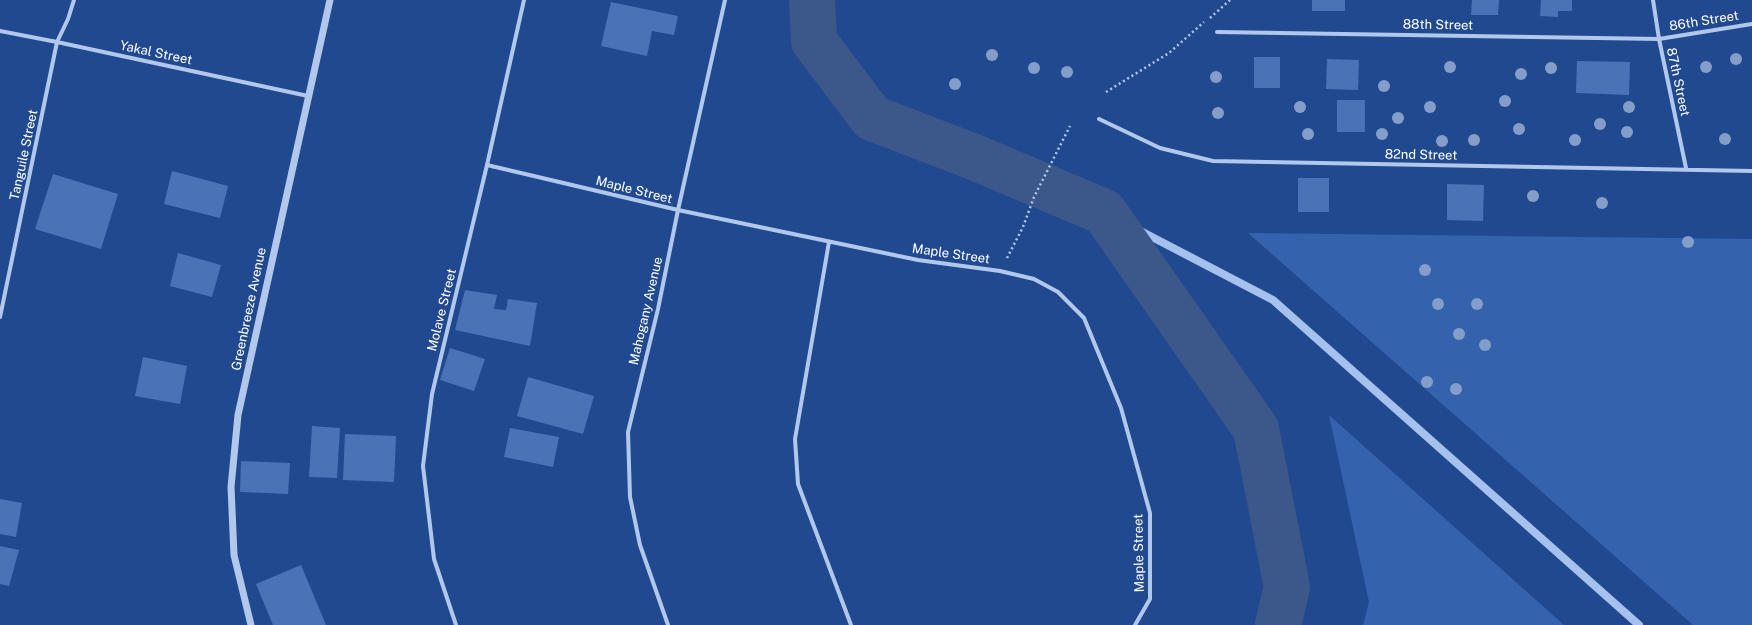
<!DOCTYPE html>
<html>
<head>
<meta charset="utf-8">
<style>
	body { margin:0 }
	canvas { display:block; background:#21498f }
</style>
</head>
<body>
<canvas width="1752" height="625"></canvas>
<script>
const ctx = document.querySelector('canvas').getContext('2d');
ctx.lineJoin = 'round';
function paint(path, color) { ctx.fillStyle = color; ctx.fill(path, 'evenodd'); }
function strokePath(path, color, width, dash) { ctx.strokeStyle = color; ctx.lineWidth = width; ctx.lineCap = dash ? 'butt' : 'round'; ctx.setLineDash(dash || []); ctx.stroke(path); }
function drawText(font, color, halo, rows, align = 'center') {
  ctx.font = font + ' "Public Sans",sans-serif'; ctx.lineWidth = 3; ctx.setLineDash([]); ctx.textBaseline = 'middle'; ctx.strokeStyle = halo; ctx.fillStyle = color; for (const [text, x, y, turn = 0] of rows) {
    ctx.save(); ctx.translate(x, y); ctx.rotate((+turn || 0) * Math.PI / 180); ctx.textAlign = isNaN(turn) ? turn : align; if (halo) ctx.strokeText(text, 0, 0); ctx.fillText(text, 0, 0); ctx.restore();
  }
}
const green = new Path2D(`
	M1248 233 1752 239V625H1693Z
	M1329 415 1564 625H1363L1369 602Z`);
const stream = new Path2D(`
	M1104 212 1273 300 1639 625`);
const river = new Path2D(`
	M812 0 814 41 872 118 974 157 1104 212 1256 429 1287 587 1278 625`);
const building = new Path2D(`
	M1312 0H1345V11H1312Z
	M1472 0H1499L1498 15H1471Z
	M1541 0H1572V11H1558V17L1540 16Z
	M611 2 678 16 674 35 652 31 647 56 601 46Z
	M1254 57H1280V88H1254Z
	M1327 59 1359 60 1358 90 1326 89Z
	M1577 61 1630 62 1629 95 1576 93Z
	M1337 100H1365V132H1337Z
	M172 171 228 186 220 218 164 204Z
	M53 174 118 194 101 249 35 229Z
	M1298 178H1329V212H1298Z
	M1447 184 1484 185 1483 221 1447 220Z
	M178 253 221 265 212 297 170 286Z
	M465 290 497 295 494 309 506 310 508 299 537 303 530 346 455 330Z
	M450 348 485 359 474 391 440 380Z
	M143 357 187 366 180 404 135 396Z
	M528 377 594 396 583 434 517 416Z
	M312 426 340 428 337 478 309 477Z
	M510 428 559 437 553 467 504 457Z
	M345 434 396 436 394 482 343 480Z
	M241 461 290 463 288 494 240 492Z
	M0 499 22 503 16 537 0 534Z
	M0 546 19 550 9 586 0 584Z
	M301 565 326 625H273L256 584Z`);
const path = new Path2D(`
	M1210 18 1230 0
	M1106 92 1169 53 1204 22
	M1007 258 1023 227 1034 197 1070 126`);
const minor = new Path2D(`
	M1653 0 1659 39 1686 168
	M0 31 57 42 308 96
	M1217 32 1659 39 1752 24
	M1099 119 1160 148 1213 161 1752 171
	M487 165 678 210 918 260 1000 271 1034 279 1058 292 1084 318 1121 408 1150 513V599L1135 625
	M829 242 795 439 798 484 851 625
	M0 317 57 42 68 19 74 0
	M456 625 434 559 423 466 432 394 487 165 524 0
	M668 625 640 545 630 497 628 432 658 309 678 210 725 0`);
const tertiary = new Path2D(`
	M251 625 234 555 231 487 238 415 330 0`);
const trees = [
	[992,55],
	[1736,59],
	[1450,67],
	[1706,67],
	[1034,68],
	[1551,68],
	[1067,72],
	[1521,74],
	[1216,77],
	[955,84],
	[1384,86],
	[1505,101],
	[1300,107],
	[1430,107],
	[1629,107],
	[1218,113],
	[1398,118],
	[1600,124],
	[1519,129],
	[1627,132],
	[1308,134],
	[1382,134],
	[1725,139],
	[1474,140],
	[1575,140],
	[1442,141],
	[1533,196],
	[1602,203],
	[1688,242],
	[1425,270],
	[1438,304],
	[1477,304],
	[1459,334],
	[1485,345],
	[1427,382],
	[1456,389]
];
const streetNames = [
	["86th Street",1704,21,-9],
	["88th Street",1438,25,1],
	["Yakal Street",156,53,12],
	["87th Street",1678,82,78],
	["Tanguile Street",24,155,-78],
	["82nd Street",1421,155,1],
	["Maple Street",634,190,14],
	["Maple Street",951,254,8],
	["Greenbreeze Avenue",249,309,-78],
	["Molave Street",442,310,-76],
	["Mahogany Avenue",646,311,-77],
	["Maple Street",1139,553,-91]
];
paint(green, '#3562ac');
strokePath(stream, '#a5c1ed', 8);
strokePath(river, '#3c588b', 46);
paint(building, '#4a72b6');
strokePath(path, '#b1c8ec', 2.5, [2, 3]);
strokePath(minor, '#b1c8ec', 4);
strokePath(tertiary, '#b1c8ec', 7);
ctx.fillStyle = '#859ec9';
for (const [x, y] of trees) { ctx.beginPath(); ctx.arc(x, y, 6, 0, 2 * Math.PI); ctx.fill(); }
drawText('13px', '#fff', '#21498f', streetNames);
</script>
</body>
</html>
